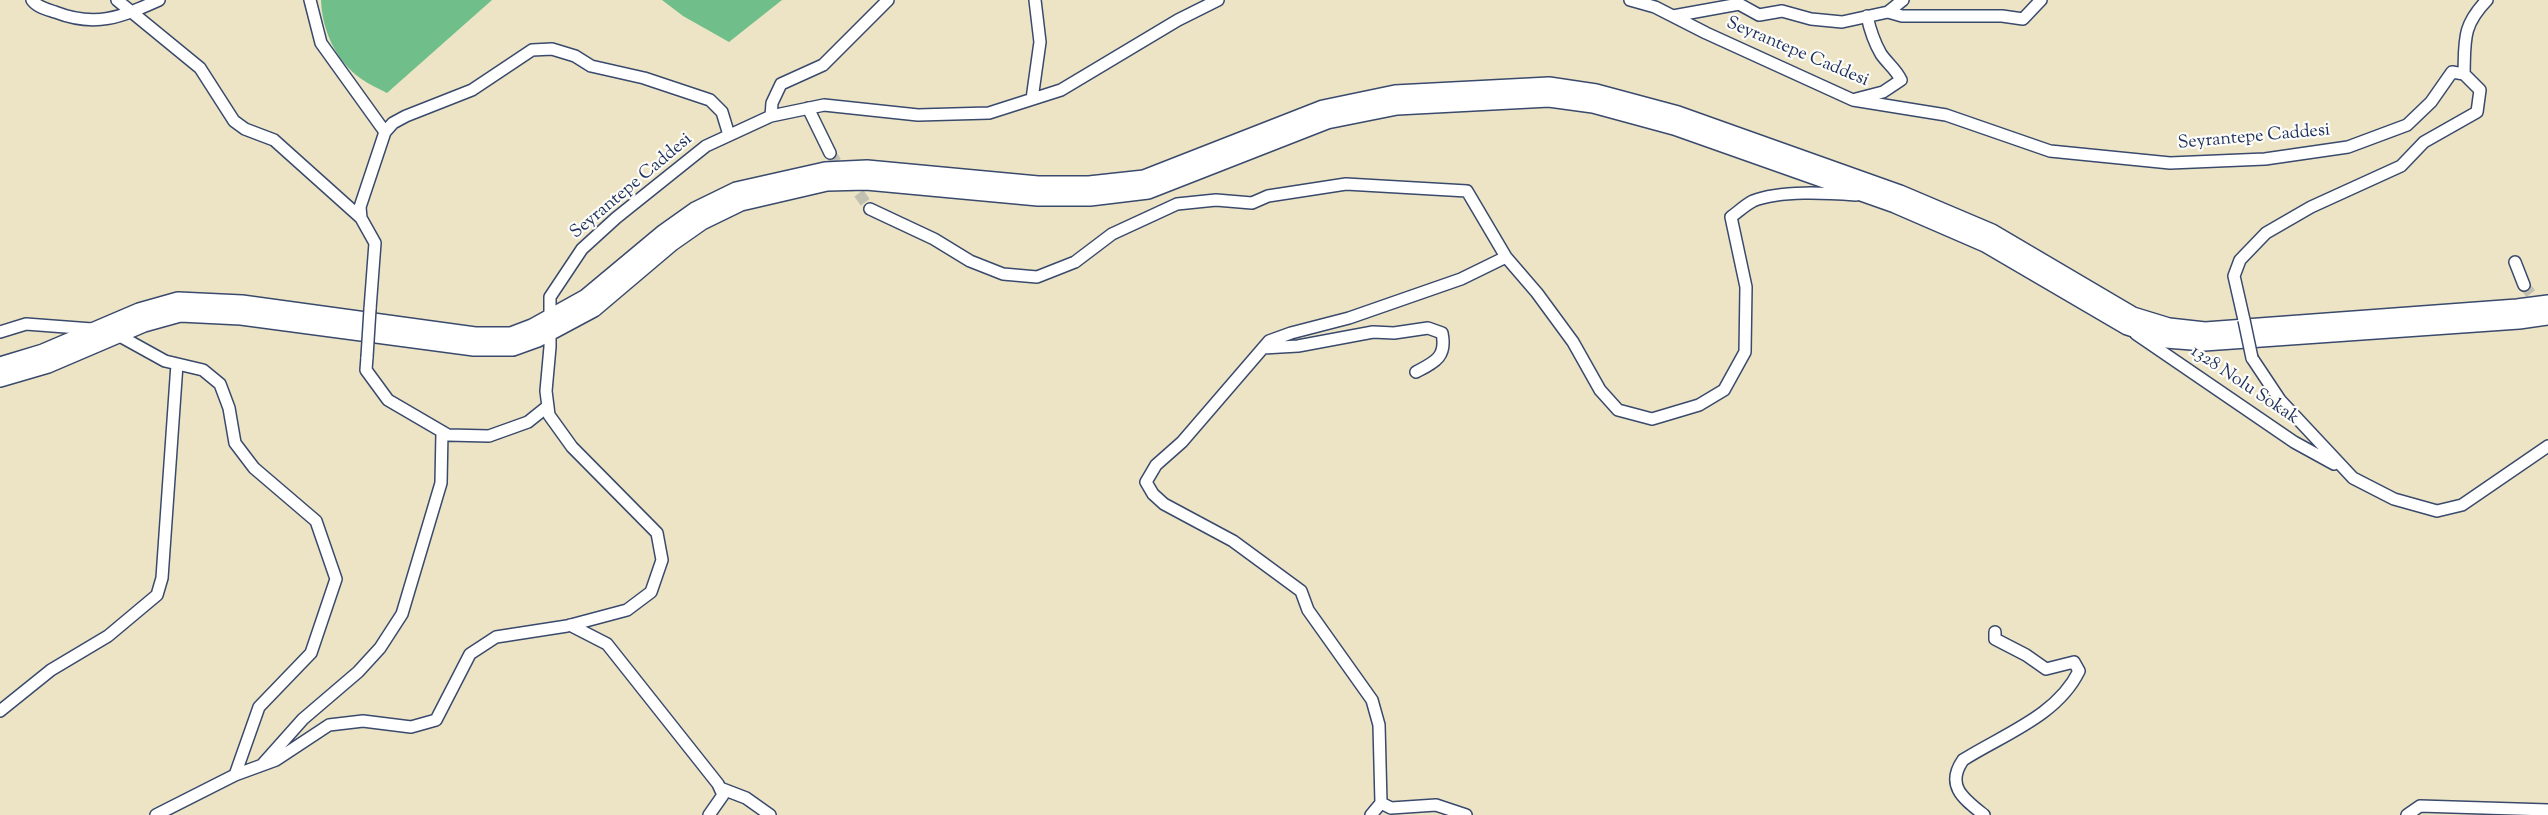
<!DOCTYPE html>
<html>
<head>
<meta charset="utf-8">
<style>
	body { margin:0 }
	canvas { display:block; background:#ece4c5 }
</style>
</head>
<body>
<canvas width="2548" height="815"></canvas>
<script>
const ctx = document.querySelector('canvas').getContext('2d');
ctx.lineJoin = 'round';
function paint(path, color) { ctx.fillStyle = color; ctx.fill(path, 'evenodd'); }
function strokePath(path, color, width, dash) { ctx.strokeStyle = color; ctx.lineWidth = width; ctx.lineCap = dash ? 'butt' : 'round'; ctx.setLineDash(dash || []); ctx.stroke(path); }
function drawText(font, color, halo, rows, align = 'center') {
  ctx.font = font + ' "Sorts Mill Goudy",serif'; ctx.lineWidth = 4.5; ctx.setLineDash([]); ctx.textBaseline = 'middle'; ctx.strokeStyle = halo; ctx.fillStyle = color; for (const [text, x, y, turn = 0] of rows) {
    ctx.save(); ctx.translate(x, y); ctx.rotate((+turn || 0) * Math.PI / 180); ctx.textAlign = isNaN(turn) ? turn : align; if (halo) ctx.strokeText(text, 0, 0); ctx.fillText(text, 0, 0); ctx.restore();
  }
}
const forest = new Path2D(`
	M321 0H492L387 93C378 88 368 84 360 78 335 60 322 29 321 0Z
	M662 0H782L729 42 683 16Z`);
const minorTunnel = new Path2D(`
	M830 153 870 209
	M2524 285 2543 309`);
const minor = new Path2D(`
	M32 0C37 7 46 9 55 12 96 28 121 17 159 0
	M117 0 200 68 234 121 245 129 274 140 361 218
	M310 0 321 43 385 132
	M1630 0 1655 7 1706 33 1853 100 1946 115 2050 151 2170 163 2265 159 2348 147 2407 125 2431 102 2452 72 2464 74 2480 90 2477 112 2424 142 2401 166 2311 207 2266 233 2240 260 2234 276 2244 320
	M1888 12 1902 16H2002L2023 19 2041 0
	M1673 16 1739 4 1759 15 1782 11 1811 19 1842 22 1888 12 1903 0
	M2464 74C2465 40 2462 26 2487 0
	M1032 99 1040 42 1035 0
	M1856 99 1883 92 1901 80C1896 69 1887 63 1881 54 1874 42 1870 30 1867 16
	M808 108 830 153
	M771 116 772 103 781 84 823 65 888 0
	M870 209 934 239 970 261 1003 274 1037 277 1075 262 1112 234 1177 204 1216 200 1252 203 1268 196 1346 184 1467 191 1506 257 1537 293 1573 342 1600 390 1618 410 1652 419 1699 405 1724 390 1745 352 1746 287 1731 217C1738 212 1745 205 1753 201 1780 190 1828 193 1856 195
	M2515 262 2524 285
	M370 309 375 243 361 218 360 207 385 132 393 123 406 116 472 90 532 50 552 49 575 56 591 66 644 78 710 100 722 112 729 135
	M0 332 26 324 92 329
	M2136 334 2294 442 2334 464
	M118 335 165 361 203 370 220 384 229 408 235 443 254 468 316 521 336 579 311 653 259 707 235 775
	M1263 348 1298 346 1373 332 1394 333 1428 328 1442 333C1447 357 1435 362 1416 372
	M367 357 366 370 388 400 448 435 489 436 528 422 548 406
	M2252 358 2280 400 2353 478 2394 499 2437 511 2462 505 2548 446
	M570 625 607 644 718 784 723 795 709 815
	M0 711 51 670 108 636 157 595 162 578 177 364
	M262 765 303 719 358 672 380 648 402 614 441 483 442 432
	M720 788 746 798 770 815
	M156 815 235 775 276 760 329 725 363 721 411 727 436 720 470 654 496 637 567 626 627 610 651 592 662 560 657 533 572 447 549 415 546 391 550 347V297L582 249 616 218 706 146 771 116 824 105 918 115 989 113 1061 90 1178 20 1218 0
	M1371 815 1381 803
	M1466 815 1436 805 1391 808 1381 803 1379 725 1372 700 1308 610 1301 591 1233 541 1164 504 1153 494 1146 482 1156 465 1182 442 1269 341 1291 333 1349 318 1461 279 1506 257
	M1984 815C1964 799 1945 786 1963 760 2004 734 2057 716 2079 671L2074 662 2046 669 2026 655 1995 639V632
	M2407 815 2420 806 2548 810`);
const major = new Path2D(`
	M0 365 43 352 139 311 178 300 242 303 475 335H511L532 327 586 297 664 232 695 210 736 190 825 170 867 168 1038 184H1089L1144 178 1323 108 1395 93 1549 85 1596 92 1678 114 1900 193 1992 232 2133 315 2169 326 2205 330 2517 307 2548 303
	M0 379 48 365 144 324 180 314 241 317 474 348H513L538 339 594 309 672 243 702 222 741 203 827 183 866 182 1038 198H1090L1148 191 1327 121 1397 107 1549 99 1593 105 1674 127 1895 205 1985 244 2127 327 2166 340 2204 343 2519 321 2548 317`);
const minorBridge = new Path2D(`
	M2244 320 2252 358
	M367 357 370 309`);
const streetNames = [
	["Seyrantepe Caddesi",1797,53,23],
	["Seyrantepe Caddesi",2254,138,-5],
	["Seyrantepe Caddesi",632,187,-40],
	["1328 Nolu Sokak",2244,386,34]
];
paint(forest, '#70bf8a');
strokePath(minorTunnel, '#c2c0b0', 11, [11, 5.5]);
strokePath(minor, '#3a4a6d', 14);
strokePath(major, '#3a4a6d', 18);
strokePath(minor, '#fff', 11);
strokePath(major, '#fff', 15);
strokePath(minorBridge, '#3a4a6d', 14, []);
strokePath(minorBridge, '#fff', 11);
drawText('18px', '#1b2f5e', '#fdfcf7', streetNames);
</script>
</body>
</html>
